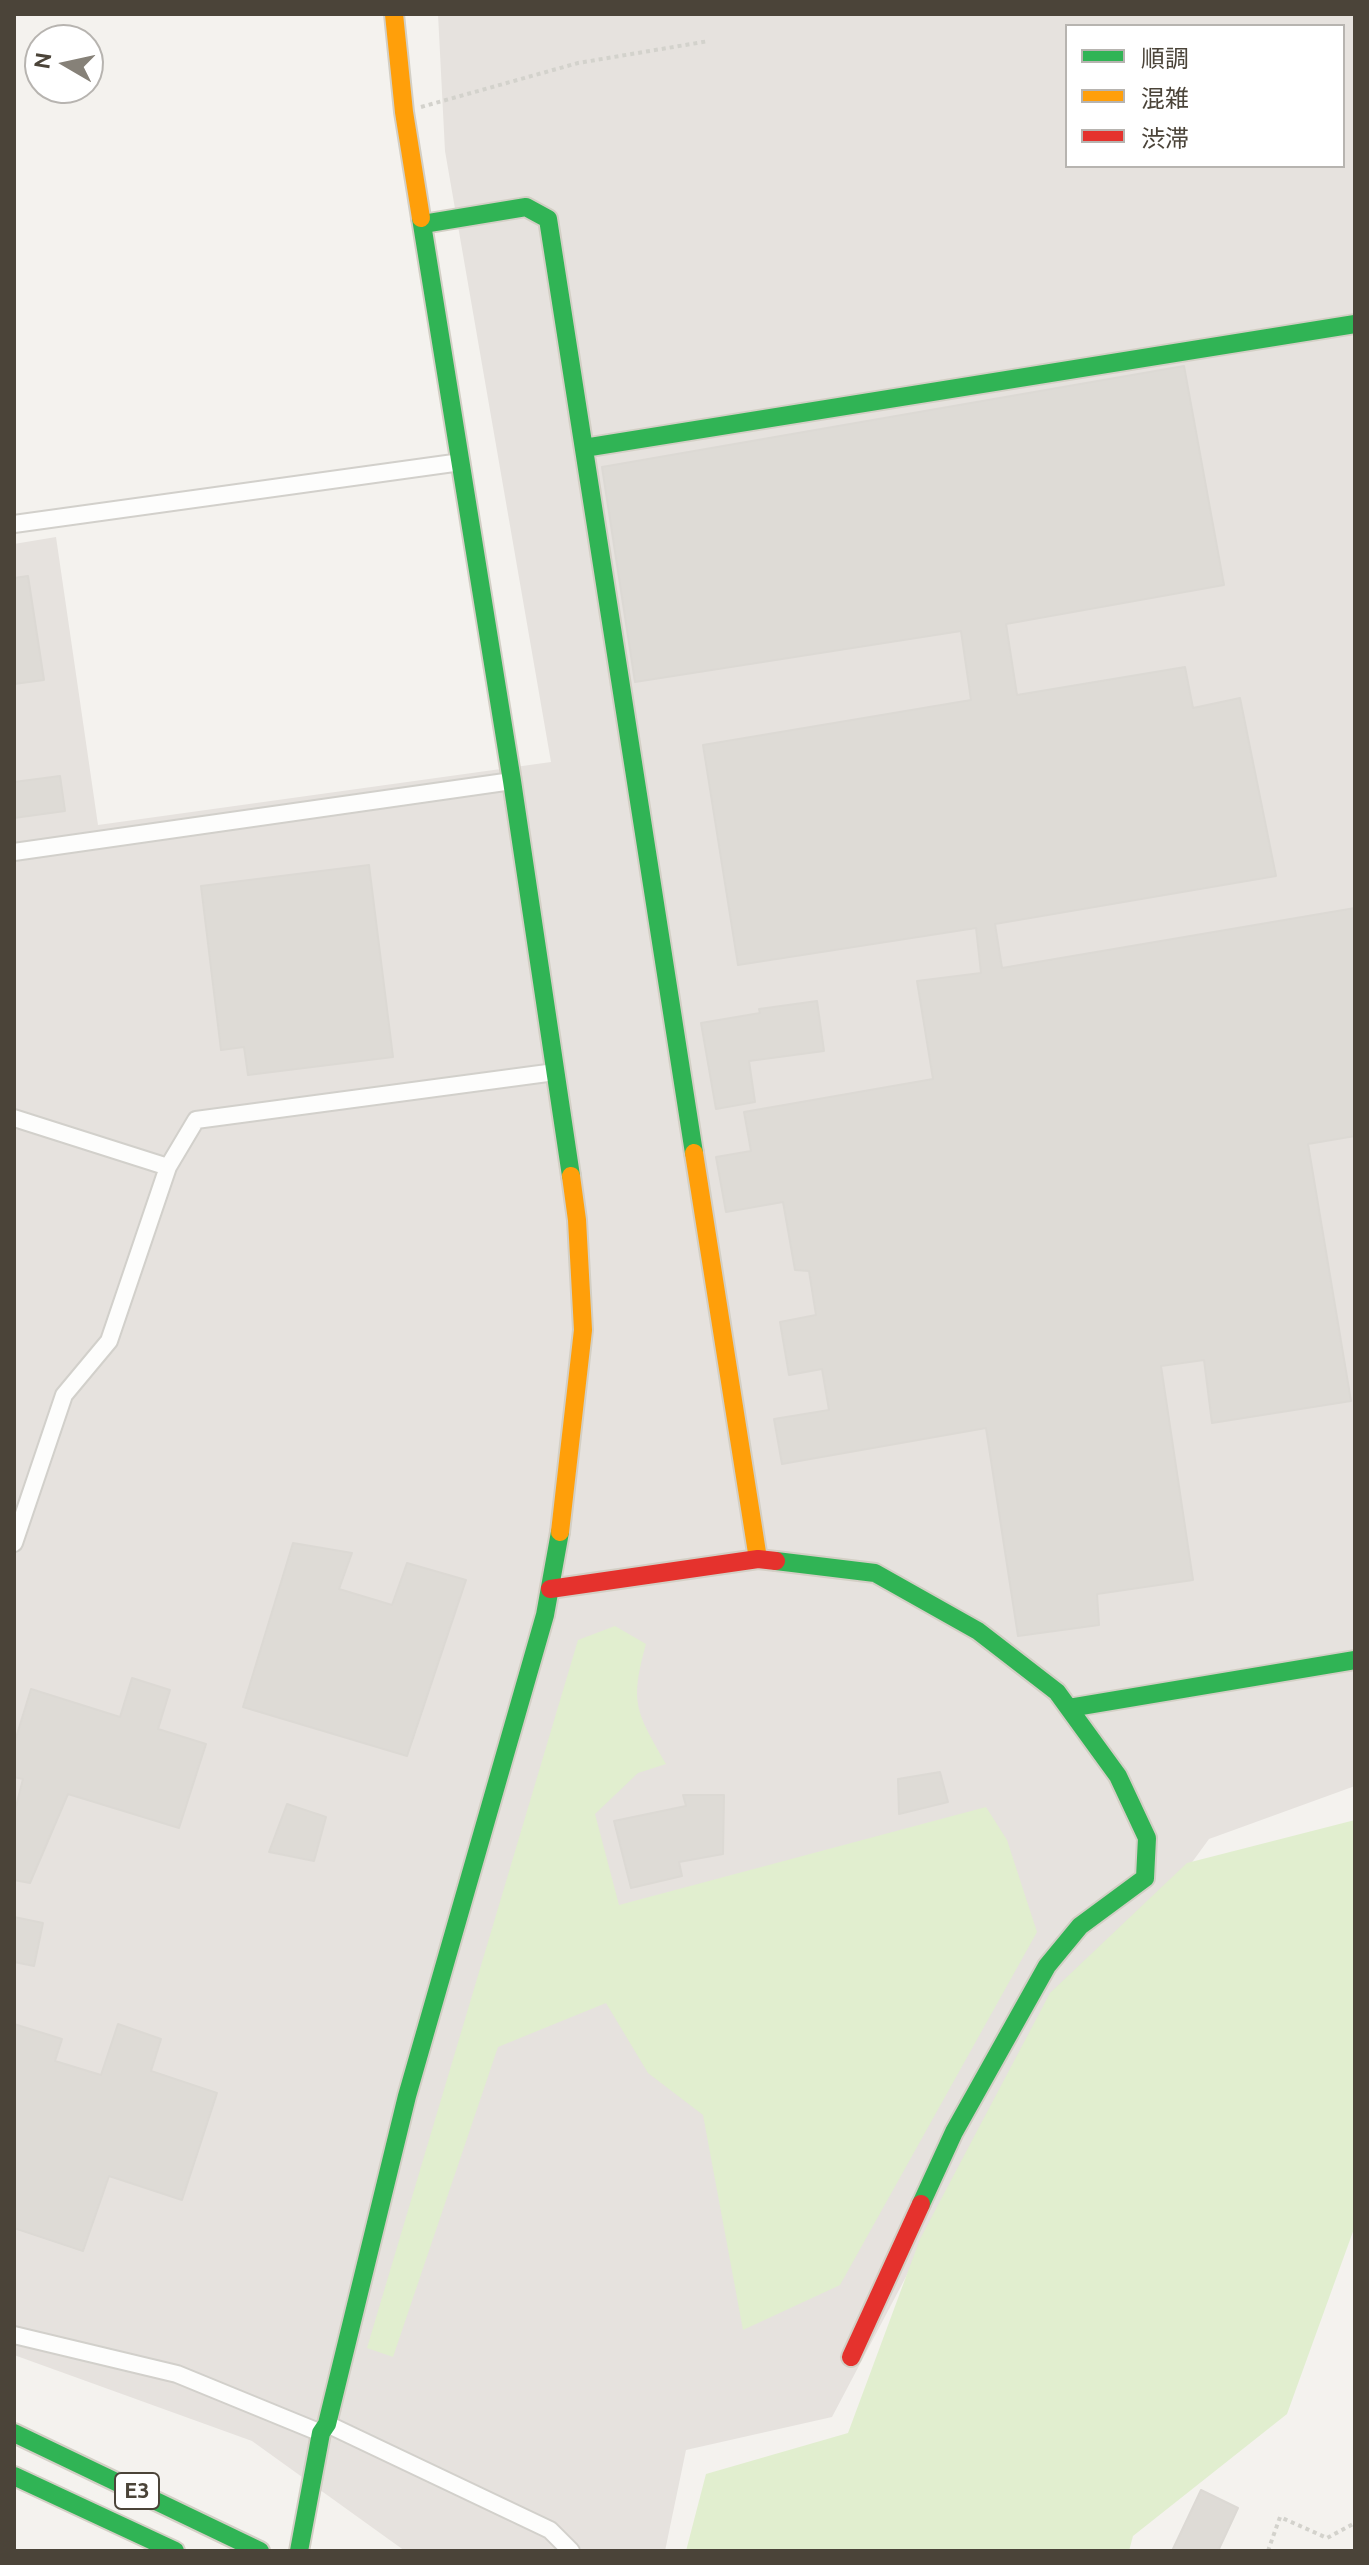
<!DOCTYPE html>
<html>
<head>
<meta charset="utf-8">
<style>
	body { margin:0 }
	#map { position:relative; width:1369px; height:2565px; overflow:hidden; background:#f4f2ee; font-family:Ubuntu,"Noto Sans JP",sans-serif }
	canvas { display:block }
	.frame { position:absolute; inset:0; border:16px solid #4b4439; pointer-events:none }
	.legend { position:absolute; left:1065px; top:24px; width:280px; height:144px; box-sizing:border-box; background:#fff; border:2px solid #b7b4b0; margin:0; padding:10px 14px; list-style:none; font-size:24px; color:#4b4439 }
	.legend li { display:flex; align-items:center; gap:16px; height:40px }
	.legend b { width:40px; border:2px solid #b7b4b0 }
	.north { position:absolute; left:24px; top:24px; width:80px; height:80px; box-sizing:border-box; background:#fff; border:2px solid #b7b4b0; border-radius:50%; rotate:279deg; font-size:22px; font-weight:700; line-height:32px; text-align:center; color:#4b4439 }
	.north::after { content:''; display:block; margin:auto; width:28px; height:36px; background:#868178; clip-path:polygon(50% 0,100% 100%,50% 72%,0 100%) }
</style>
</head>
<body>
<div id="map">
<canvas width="1369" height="2565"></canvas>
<div class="frame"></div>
<ul class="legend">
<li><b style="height:10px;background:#30b455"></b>順調</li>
<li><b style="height:10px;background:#ff9f0a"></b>混雑</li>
<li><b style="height:10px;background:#e5322d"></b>渋滞</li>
</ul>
<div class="north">N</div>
</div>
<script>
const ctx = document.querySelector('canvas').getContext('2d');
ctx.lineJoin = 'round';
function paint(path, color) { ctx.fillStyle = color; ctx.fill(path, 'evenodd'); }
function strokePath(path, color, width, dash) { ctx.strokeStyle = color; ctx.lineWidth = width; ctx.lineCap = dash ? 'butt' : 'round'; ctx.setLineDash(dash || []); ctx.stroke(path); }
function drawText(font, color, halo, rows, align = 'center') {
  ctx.font = font + ' Ubuntu,sans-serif'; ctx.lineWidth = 6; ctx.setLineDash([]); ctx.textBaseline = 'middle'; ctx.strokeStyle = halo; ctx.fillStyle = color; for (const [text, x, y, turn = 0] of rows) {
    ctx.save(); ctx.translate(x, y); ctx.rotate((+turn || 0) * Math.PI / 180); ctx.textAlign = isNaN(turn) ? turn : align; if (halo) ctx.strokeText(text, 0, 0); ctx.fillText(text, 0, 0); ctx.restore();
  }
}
const industrial = new Path2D(`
	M438 14H1355V1786L1209 1839 948 2197 832 2417 686 2450 665 2551H405L252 2441 14 2355V544L56 537 98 825 551 762 445 151ZM1067 26H1343V166H1067Z`);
const green = new Path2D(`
	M615 1626 646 1644C629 1705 637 1712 666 1764L638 1773 595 1814 619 1905 986 1807 1007 1840 1037 1932 840 2285 743 2330 703 2115 648 2073 606 2003 498 2047 393 2357 367 2348 578 1640Z
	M1355 1820V2226L1287 2414 1133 2536 1129 2551H686L706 2474 848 2433 920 2239 1050 1993 1187 1863Z`);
const building = new Path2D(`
	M1184 366 1224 585 1006 624 1017 695 1185 667 1193 708 1240 698 1276 876 995 924 1002 968 1355 908V1136L1308 1144 1351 1401 1212 1423 1204 1360 1161 1366 1193 1580 1097 1594 1099 1625 1018 1636 986 1428 782 1464 774 1419 829 1410 822 1369 789 1375 780 1322 816 1315 809 1271 795 1270 783 1202 726 1212 716 1157 751 1151 744 1112 933 1079 917 981 981 973 976 928 738 965 703 745 971 700 961 631 635 682 602 467Z
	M28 576 44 680 14 684V578Z
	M60 776 65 811 14 818V782Z
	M369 865 393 1057 248 1075 244 1047 221 1050 201 886Z
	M817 1001 824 1051 749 1061 755 1102 716 1109 701 1023 760 1013 759 1009Z
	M293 1543 352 1553 339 1589 392 1605 407 1563 466 1580 407 1756 243 1707Z
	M132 1678 170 1690 158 1729 206 1744 179 1828 68 1794 30 1883 14 1880V1814L23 1779 14 1777V1744L31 1689 120 1717Z
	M940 1772 948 1802 899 1814 898 1779Z
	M683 1795H724L723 1854 679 1862 682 1876 631 1888 614 1821 686 1806Z
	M287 1804 326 1817 314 1861 269 1852Z
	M14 1917 43 1923 34 1966 14 1962Z
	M14 2024 62 2039 55 2061 101 2075 118 2024 161 2039 151 2071 217 2093 182 2200 109 2176 83 2251 14 2228Z
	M1201 2490 1238 2508 1218 2551H1172Z`);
const path = new Path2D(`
	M421 107 578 63 709 41
	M1268 2551 1280 2517 1327 2538 1355 2523`);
const street = new Path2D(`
	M14 524 461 462
	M14 852 512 781
	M14 1118 168 1167
	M14 1543 64 1395 109 1341 168 1167 196 1120 555 1072
	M14 2335 177 2374 321 2433
	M327 2424 550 2530 571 2551`);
const fast = new Path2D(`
	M421 218 512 781 571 1176
	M423 224 526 207 548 219 694 1153
	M584 448 1355 324
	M776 1561 875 1573 978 1631 1057 1692 1118 1776 1147 1838 1145 1878 1080 1926 1047 1966 954 2132 921 2204
	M1069 1708 1355 1660
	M14 2433 260 2551
	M14 2476 175 2551
	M299 2551 321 2433 327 2424 407 2096 545 1615 560 1532`);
const slow = new Path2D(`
	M394 14 404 112 421 218
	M694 1153 758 1559
	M560 1532 583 1330 577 1220 571 1176`);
const jam = new Path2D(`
	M550 1589 758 1559 776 1561
	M851 2357 921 2204`);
const shields = [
	[137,2491,44]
];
const shieldNames = [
	["E3",137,2491]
];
paint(industrial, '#e6e2de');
paint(green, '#e1eecf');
paint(building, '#dedbd6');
strokePath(building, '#dcd9d4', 2);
strokePath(street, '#d2d0cb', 20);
strokePath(fast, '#d3cfc5', 22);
strokePath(slow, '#d3cfc5', 22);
strokePath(jam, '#d3cfc5', 22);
strokePath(path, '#d3d2cc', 4, [4, 4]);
strokePath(street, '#fdfdfc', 16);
strokePath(fast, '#30b455', 18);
strokePath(slow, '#ff9f0a', 18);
strokePath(jam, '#e5322d', 18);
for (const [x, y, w] of shields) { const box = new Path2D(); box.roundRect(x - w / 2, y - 18, w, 36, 6); ctx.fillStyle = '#fff'; ctx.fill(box); strokePath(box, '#4b4439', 2); }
drawText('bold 22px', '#4b4439', null, shieldNames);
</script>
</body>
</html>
